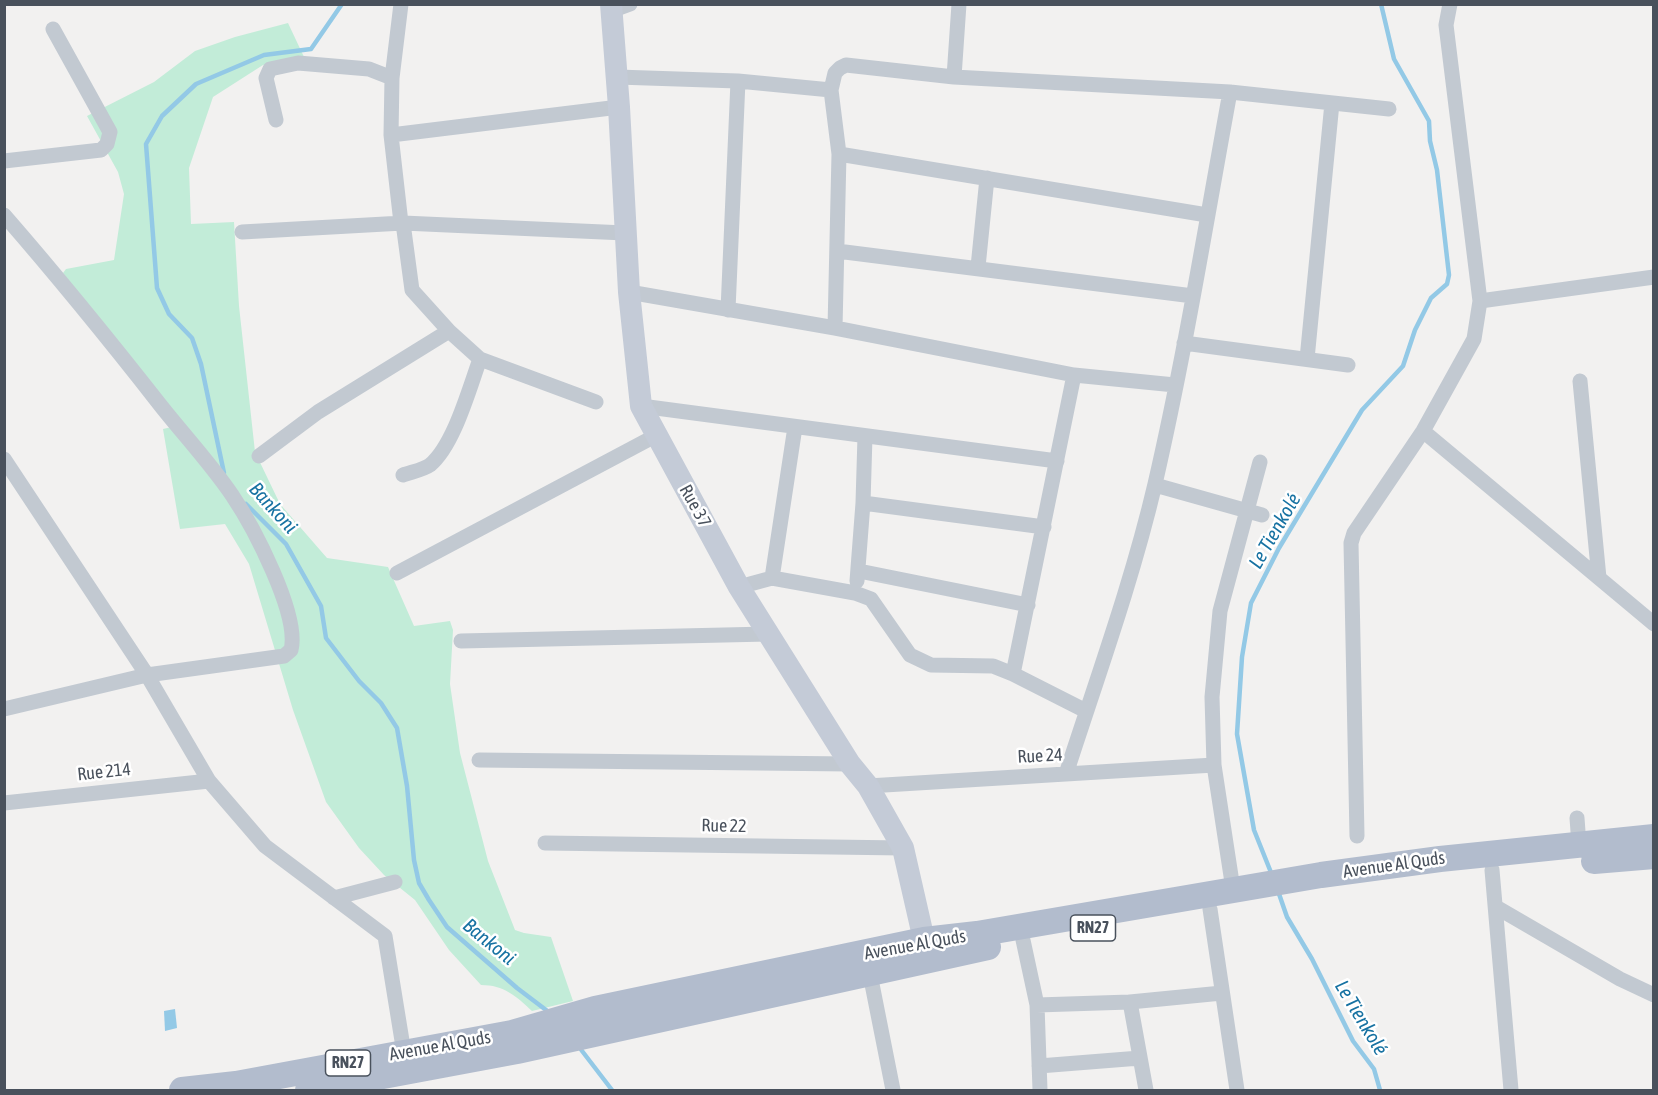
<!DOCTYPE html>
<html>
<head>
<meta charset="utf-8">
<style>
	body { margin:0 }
	#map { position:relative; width:1658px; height:1095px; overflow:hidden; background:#f2f1f0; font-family:"Asap Condensed",sans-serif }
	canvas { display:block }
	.frame { position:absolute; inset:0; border:6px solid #49515c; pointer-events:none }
</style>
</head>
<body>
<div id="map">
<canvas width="1658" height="1095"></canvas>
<div class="frame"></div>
</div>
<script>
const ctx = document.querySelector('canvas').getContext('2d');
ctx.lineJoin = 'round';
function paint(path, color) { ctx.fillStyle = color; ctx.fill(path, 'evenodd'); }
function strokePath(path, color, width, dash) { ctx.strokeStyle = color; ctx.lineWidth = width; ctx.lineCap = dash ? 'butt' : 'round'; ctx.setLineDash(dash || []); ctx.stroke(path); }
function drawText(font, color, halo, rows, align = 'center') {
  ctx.font = font + ' "Asap Condensed",sans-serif'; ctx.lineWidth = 5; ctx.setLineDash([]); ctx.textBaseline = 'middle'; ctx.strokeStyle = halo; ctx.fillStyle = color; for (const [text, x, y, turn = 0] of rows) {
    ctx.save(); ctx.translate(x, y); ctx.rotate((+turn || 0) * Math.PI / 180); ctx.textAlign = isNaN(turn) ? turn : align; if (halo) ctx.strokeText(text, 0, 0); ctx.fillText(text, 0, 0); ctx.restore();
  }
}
const green = new Path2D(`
	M288 23 304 57 263 65 213 97 189 168 191 224 234 222 239 306 255 452 280 504 327 558 388 567 414 626 450 621 453 630 450 684 460 753 488 861 515 930 524 933 551 937 573 1001 532 1011C516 996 504 985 481 985L449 950 415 900 384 875 359 848 326 802 293 710 249 564 225 524 180 529 163 429 176 426 63 273 66 269 114 260 124 194 118 172 87 116 154 82 195 51 235 37Z`);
const water = new Path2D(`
	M175 1009 177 1028 165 1031 164 1011Z`);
const stream = new Path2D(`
	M224 473 201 364 192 338 169 314 157 288 146 144 162 116 196 84 264 55 311 49 342 4
	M246 504 286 544 321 606 326 638 359 681 381 703 397 728 407 786 414 860 419 883 429 900 447 927 517 988 550 1013
	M1272 875 1254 830 1237 734 1242 657 1251 603 1279 548 1362 410 1403 366 1415 330 1431 298 1447 284 1449 275 1437 170 1430 141 1429 121 1394 59 1381 4
	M1278 891 1287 917 1312 959 1353 1041 1374 1069 1380 1090
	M579 1047 612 1090`);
const street = new Path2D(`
	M401 4 392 78 391 135 401 223
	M611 11 630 4
	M617 77 738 81 831 90
	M954 77 959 4
	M276 120 266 78 270 69 298 63 369 69 392 78
	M391 135 619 107
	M839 154 1207 215
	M4 161 101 150 107 144 110 132 53 29
	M4 215C58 277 110 341 161 406 184 435 211 464 232 495 253 526 300 615 291 650L284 656 147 675 4 709
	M403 223 412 290 449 331 480 359 596 402
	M242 232 403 223 625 233
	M837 251 1193 296
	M978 267 987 178
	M629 292 835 328 1074 375 1175 385
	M1480 301 1654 277
	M728 310 738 81
	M835 328 839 154 831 90 835 73 840 68 846 65 954 77 1230 92 1389 109
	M1184 343 1348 365
	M1307 359 1332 103
	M1074 375 1013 674 1086 711
	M1580 381 1599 578
	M641 406 1057 461
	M1423 431 1654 624
	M259 456 318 412 449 331
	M4 459 147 675 209 781 265 846 385 936 404 1053
	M403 475C411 472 423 470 430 465 454 445 469 389 480 359
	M1155 485 1262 515
	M863 503 1044 527
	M859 571 1028 605
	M397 573 657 435
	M772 578 855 593 871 599 910 655 931 665 993 666 1013 674
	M857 581 863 503 865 436
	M739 587 772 578 795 427
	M461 641 768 634
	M479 760 850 764
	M1066 774C1097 678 1132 582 1155 484 1185 354 1206 223 1230 92
	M868 786 1214 765
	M4 803 209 781
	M1577 818 1579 845
	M1357 836 1351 543 1354 533 1423 431 1474 339 1480 301 1446 25 1450 4
	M545 843 903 848
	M1492 870 1511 1090
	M1233 889 1214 765 1212 697 1220 611 1260 462
	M334 898 395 882
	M1496 907 1620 979 1654 995
	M1210 909 1237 1090
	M1023 940 1037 1005 1040 1090
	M870 974 893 1090
	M1130 1002 1146 1090
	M1037 1005 1130 1002 1222 993
	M1039 1066 1140 1058`);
const secondary = new Path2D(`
	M611 4 619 107 629 292 641 406 739 587 850 764 868 786 903 848 924 940 925 956`);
const primary = new Path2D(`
	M1594 861 1654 856
	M182 1090 236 1084 512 1033 595 1009 924 940 977 934 1321 875 1440 859 1654 837
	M308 1090 517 1051 988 947`);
const shields = [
	[1093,928,45],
	[348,1063,45]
];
const shieldNames = [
	["RN27",1093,928],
	["RN27",348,1063]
];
const streetNames = [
	["Rue 37",695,506,61],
	["Rue 24",1040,756,-3],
	["Rue 214",104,772,-6],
	["Rue 22",724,826,1],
	["Avenue Al Quds",1394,865,-8],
	["Avenue Al Quds",915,945,-10],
	["Avenue Al Quds",440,1046,-10]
];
const waterNames = [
	["Bankoni",273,508,48],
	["Le Tienkolé",1275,531,-60],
	["Bankoni",489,942,39],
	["Le Tienkolé",1361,1018,59]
];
paint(green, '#c2ecd8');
paint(water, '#93c9e6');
strokePath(stream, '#93c9e6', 4.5);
strokePath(street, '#c2c9d1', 15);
strokePath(secondary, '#c4cbd7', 22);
strokePath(primary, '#b2bccd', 26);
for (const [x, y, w] of shields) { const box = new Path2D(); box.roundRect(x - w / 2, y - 13, w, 26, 4.5); ctx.fillStyle = '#fff'; ctx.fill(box); strokePath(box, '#49515c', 1.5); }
drawText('bold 16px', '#49515c', null, shieldNames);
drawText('18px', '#49515c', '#fff', streetNames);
drawText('italic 20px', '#1772a2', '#fff', waterNames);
</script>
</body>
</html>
